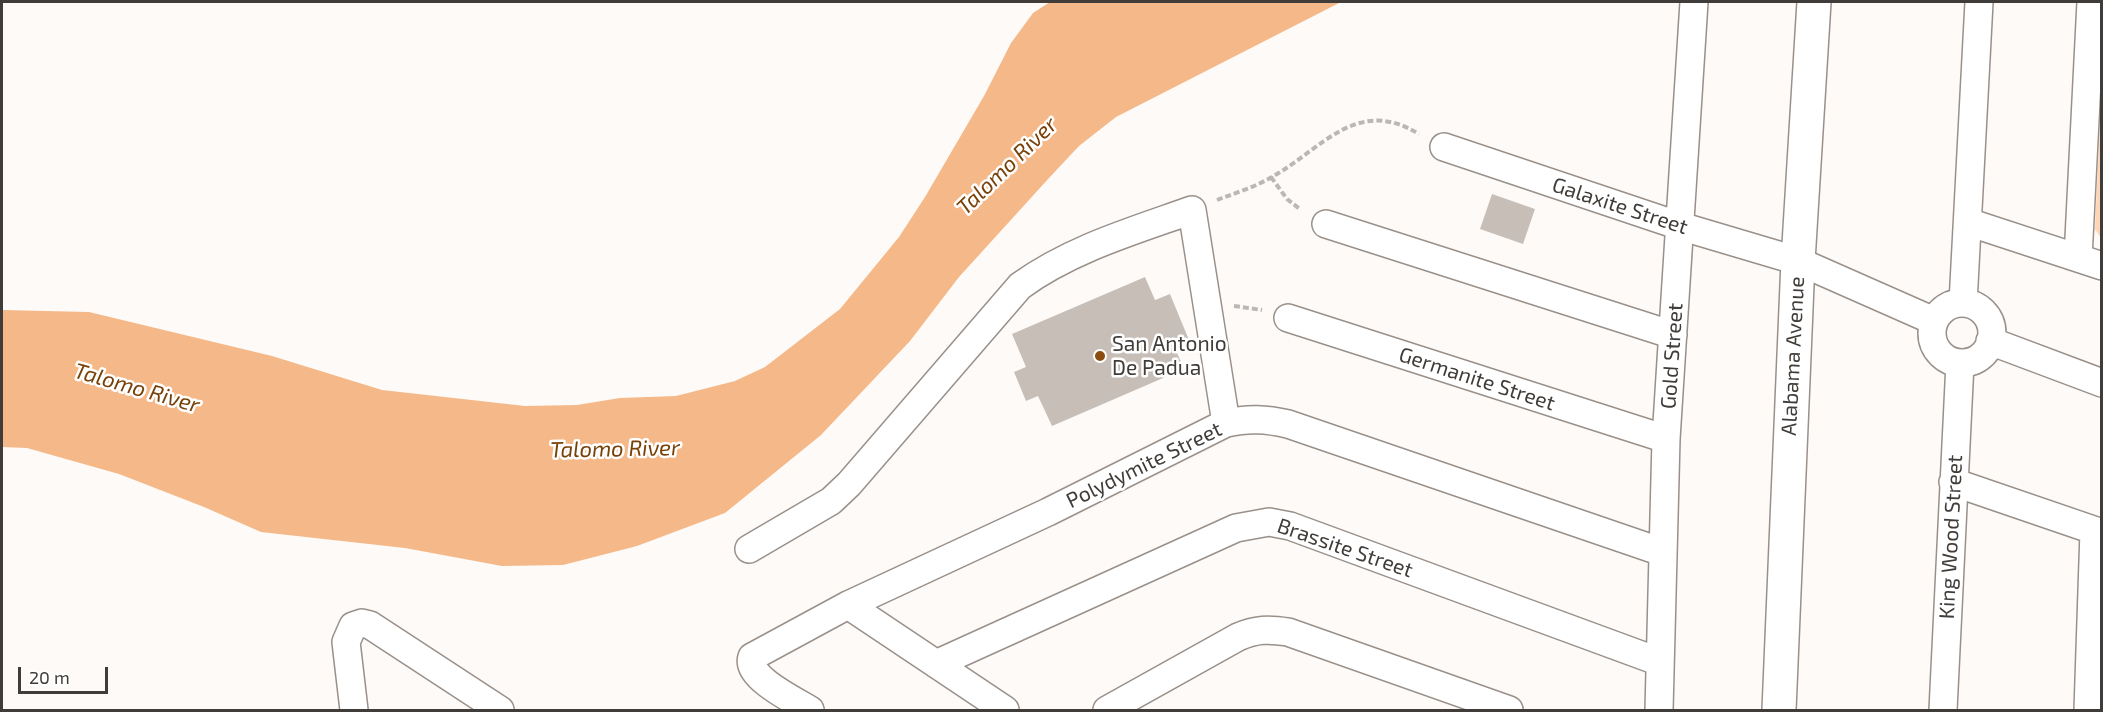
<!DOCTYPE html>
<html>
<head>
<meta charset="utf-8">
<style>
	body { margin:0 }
	#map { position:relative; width:2103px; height:712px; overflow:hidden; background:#fefaf7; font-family:"Exo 2",sans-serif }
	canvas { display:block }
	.frame { position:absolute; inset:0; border:3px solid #403c39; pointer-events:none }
	.scale { position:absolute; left:18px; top:667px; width:90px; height:27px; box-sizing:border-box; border:3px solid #403c39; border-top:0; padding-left:8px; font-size:18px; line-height:21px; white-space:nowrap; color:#403c39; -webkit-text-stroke:4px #fff; paint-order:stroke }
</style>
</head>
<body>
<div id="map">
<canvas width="2103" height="712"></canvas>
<div class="frame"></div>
<div class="scale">20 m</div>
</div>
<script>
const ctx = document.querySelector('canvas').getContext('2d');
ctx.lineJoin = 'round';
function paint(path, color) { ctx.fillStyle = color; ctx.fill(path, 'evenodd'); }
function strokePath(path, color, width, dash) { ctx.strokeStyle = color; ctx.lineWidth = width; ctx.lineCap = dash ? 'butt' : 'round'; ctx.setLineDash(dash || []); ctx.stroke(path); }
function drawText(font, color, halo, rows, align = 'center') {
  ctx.font = font + ' "Exo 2",sans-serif'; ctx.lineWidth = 5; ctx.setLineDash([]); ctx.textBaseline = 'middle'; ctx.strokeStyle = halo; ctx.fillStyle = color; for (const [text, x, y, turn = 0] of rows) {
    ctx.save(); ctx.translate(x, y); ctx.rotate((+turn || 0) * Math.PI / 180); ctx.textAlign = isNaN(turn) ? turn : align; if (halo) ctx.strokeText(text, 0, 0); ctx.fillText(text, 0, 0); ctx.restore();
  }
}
const green = new Path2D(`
	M2101 103 2102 238H2101L2095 229Z`);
const water = new Path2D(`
	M1050 2H1341L1116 117 1079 146 1049 178 959 277 910 341 821 435 725 513 637 546 563 565 502 566 405 548 261 532 204 507 119 474 27 448 2 447V310L89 312 272 356 382 390 525 406 577 405 620 398 676 396 735 381 765 367 840 309 899 237 925 197 984 96 1011 43 1033 13Z`);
const building = new Path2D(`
	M1492 194 1535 209 1523 244 1480 229Z
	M1145 277 1155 300 1170 294 1189 340 1174 346 1184 369 1052 426 1038 396 1026 401 1014 372 1026 367 1012 334Z`);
const path = new Path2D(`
	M1271 177 1287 199 1301 210
	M1217 200C1235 193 1255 187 1272 177 1323 148 1357 96 1419 134
	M1234 306 1262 310`);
const street = new Path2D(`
	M1444 147 1680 226 1798 261 1934 321
	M1968 222 2102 266
	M1326 224 1673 335
	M2078 258 2091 2
	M1963 303 1979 2
	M1932 333a30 30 0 1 1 60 0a30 30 0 1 1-60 0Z
	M1288 318 1666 439
	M1990 341 2102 383
	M1953 482 2102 533
	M749 549 831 501 849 484 1020 286C1071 249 1133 231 1192 210L1226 423
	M848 605 1005 710
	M936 664 1236 528 1269 522 1290 526 1660 662
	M354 710 346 642 353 626 362 623 370 625 500 710
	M810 710C794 700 745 677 752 657L848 605 1048 512 1226 423C1249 418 1266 419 1288 424L1662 552
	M1107 710 1238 637C1256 629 1269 629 1288 632L1509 710
	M1659 710 1666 439 1694 2
	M1943 710 1960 363
	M2088 710 2094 531`);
const secondary = new Path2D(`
	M1779 710 1798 261 1814 2`);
const markers = [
	[1100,356,6,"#8a4d0f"]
];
const streetNames = [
	["Galaxite Street",1620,206,18],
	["Gold Street",1672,356,-86],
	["Alabama Avenue",1793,356,-87],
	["Germanite Street",1477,379,18],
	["Polydymite Street",1144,465,-26],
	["King Wood Street",1951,537,-87],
	["Brassite Street",1345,548,19]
];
const poiNames = [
	["San Antonio",1112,344],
	["De Padua",1112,368]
];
const waterNames = [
	["Talomo River",1007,166,-44],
	["Talomo River",137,388,16],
	["Talomo River",615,449,-1]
];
paint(green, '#ffd5b5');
paint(water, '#f5b888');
paint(building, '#c7beb8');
strokePath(street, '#99908a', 30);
strokePath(secondary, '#99908a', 36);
strokePath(path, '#bbb7b4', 4, [6, 3]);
strokePath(street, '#fff', 27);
strokePath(secondary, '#fff', 33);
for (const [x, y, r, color] of markers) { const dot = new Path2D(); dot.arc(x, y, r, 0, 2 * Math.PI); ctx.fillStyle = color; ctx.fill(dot); strokePath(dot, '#fff', 2); }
drawText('21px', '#403c39', '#fff', streetNames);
drawText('21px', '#403c39', '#fff', poiNames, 'left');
drawText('italic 22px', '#784107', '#fff', waterNames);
</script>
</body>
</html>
